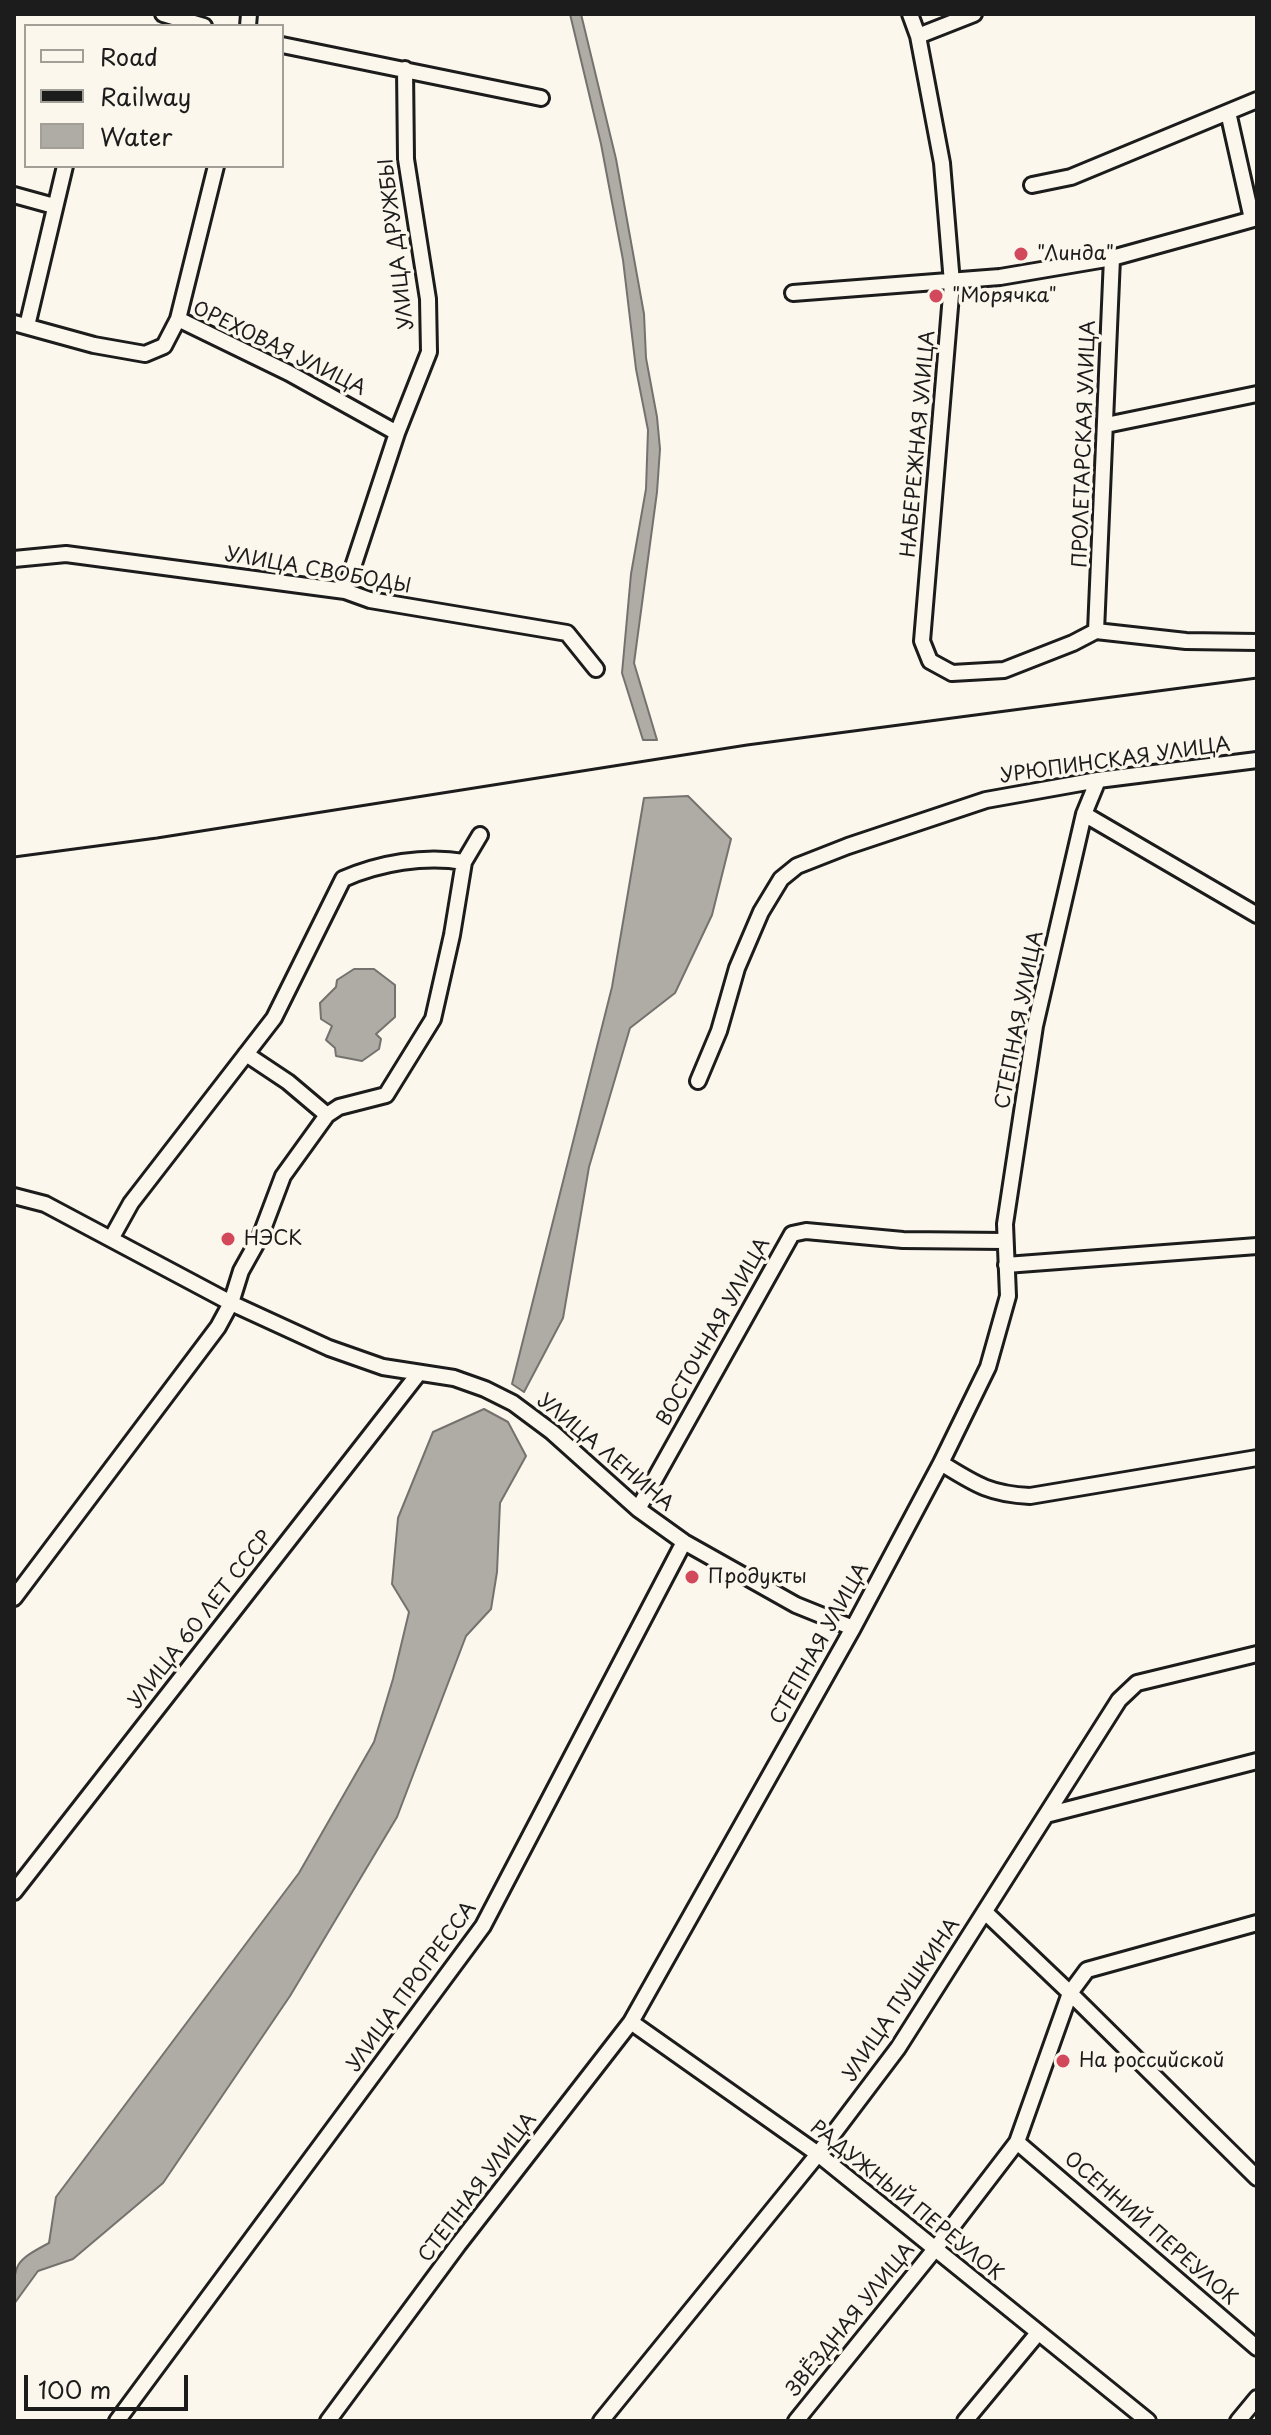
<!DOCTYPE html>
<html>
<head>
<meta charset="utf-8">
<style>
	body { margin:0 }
	#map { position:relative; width:1271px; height:2435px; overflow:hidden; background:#fbf7ec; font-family:"Playpen Sans",sans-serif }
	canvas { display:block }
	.frame { position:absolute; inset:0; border:16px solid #1c1c1c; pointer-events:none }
	.legend { position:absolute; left:24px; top:24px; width:260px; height:144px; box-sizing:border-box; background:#fbf7ec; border:2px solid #a29f99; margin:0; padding:10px 14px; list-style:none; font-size:24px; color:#1c1c1c }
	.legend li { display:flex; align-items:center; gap:16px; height:40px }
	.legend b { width:40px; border:2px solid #a29f99 }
	.scale { position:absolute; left:24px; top:2375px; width:164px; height:36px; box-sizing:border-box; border:4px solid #1c1c1c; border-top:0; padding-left:10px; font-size:24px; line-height:28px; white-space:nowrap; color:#1c1c1c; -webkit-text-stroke:6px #fbf7ec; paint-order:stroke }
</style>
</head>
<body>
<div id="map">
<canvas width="1271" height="2435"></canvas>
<div class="frame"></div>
<ul class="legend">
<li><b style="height:10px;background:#fbf7ec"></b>Road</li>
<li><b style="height:10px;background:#1c1c1c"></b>Railway</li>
<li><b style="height:22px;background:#afaca5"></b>Water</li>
</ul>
<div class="scale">100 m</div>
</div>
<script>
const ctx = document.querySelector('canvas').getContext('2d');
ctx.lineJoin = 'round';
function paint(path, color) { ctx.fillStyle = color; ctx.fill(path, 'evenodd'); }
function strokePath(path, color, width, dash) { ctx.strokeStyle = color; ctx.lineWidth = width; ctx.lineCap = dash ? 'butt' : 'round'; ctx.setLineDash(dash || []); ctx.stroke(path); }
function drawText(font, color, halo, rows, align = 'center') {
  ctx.font = font + ' "Playpen Sans",sans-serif'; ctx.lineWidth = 7; ctx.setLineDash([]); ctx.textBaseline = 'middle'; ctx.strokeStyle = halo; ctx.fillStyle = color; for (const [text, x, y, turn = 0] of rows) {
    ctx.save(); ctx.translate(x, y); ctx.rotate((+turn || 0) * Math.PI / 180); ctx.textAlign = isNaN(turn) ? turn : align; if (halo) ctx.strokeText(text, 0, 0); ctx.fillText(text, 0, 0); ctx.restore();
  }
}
const water = new Path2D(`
	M570 14H581L616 159 644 314 646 358 657 417 660 449 657 492 634 663 657 740H643L622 673 631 574 646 489 648 430 636 369 623 260 601 144Z
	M688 796 731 839 712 915 675 993 630 1028 589 1167 563 1318 524 1392 512 1384 612 987 644 798Z
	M354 969H374L395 985V1017L376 1034 381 1039 379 1049 362 1061 336 1056 335 1048 326 1040 332 1026 321 1019 320 1003 336 987 337 980Z
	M484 1409 508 1422 526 1456 500 1503 497 1572 491 1609 466 1636 397 1817 290 1996 163 2183 73 2259 38 2271 14 2304C14 2264 13 2262 49 2243L56 2197 299 1873 374 1742 393 1679 409 1612 392 1584 398 1518 433 1432Z`);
const minor = new Path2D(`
	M163 14 204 26
	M910 14 918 36 942 163 952 283 922 641 930 661 952 673 1004 670 1073 643 1096 631 1186 641 1257 642
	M248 26 249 14
	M918 36 974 14
	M282 45 541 98
	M1228 112 1252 219
	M1032 185 1071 177 1257 100
	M14 195 54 206
	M793 293 1000 277 1112 258 1257 218
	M178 319 289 373 397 433
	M14 323 94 345 145 354 164 346 178 319 216 166
	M27 326 65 166
	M1106 425 1257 394
	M14 559 66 554 345 591 370 600 567 633 596 669
	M345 591 397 433 429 352 428 299 406 159 405 69
	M1096 631 1112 258
	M1084 814 1257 915
	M246 1054 288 1082 327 1115
	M698 1081 719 1031 737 968 761 912 781 879 797 866 848 846 986 800 1098 780 1257 760
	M14 1196 45 1204 231 1303 329 1348 383 1367 454 1378 485 1389 513 1403 552 1432 638 1509 684 1542 796 1605 853 1628
	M111 1239 131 1203 274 1018 343 879C379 863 425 855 464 862
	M1006 1265 1257 1246
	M941 1463C975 1484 989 1494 1030 1496L1257 1458
	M638 1509 792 1234 806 1231 903 1240 1004 1241
	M14 1598 218 1327 231 1303 241 1271 260 1237 283 1176 327 1115 339 1107 386 1095 433 1019 452 935 464 862 480 835
	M1046 1815 1257 1761
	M14 1892 419 1373
	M985 1912 1070 1993 1257 2178
	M631 2022 818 2154 1148 2421
	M1017 2142 1257 2348
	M117 2421 483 1926 684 1542
	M328 2421 458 2245 631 2022 853 1628 941 1463 988 1367 1008 1296 1005 1224 1035 1026 1084 814 1098 780
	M601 2421 818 2154 898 2048 1119 1700 1137 1683 1257 1654
	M796 2421 935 2249 1017 2142 1070 1993 1087 1970 1257 1923
	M965 2421 1038 2333
	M1238 2421 1257 2398`);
const rail = new Path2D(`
	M14 857 157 838 747 745 1257 678`);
const markers = [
	[1021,254,8,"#d1495b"],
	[936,296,8,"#d1495b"],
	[228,1239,8,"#d1495b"],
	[692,1577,8,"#d1495b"],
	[1063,2061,8,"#d1495b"]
];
const streetNames = [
	["УЛИЦА ДРУЖБЫ",397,244,-97],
	["ОРЕХОВАЯ УЛИЦА",279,349,26],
	["НАБЕРЕЖНАЯ УЛИЦА",919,444,-85],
	["ПРОЛЕТАРСКАЯ УЛИЦА",1085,444,-88],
	["УЛИЦА СВОБОДЫ",318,571,10],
	["УРЮПИНСКАЯ УЛИЦА",1115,761,-8],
	["СТЕПНАЯ УЛИЦА",1020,1020,-79],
	["ВОСТОЧНАЯ УЛИЦА",714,1332,-61],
	["УЛИЦА ЛЕНИНА",605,1453,40],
	["УЛИЦА 60 ЛЕТ СССР",201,1620,-52],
	["СТЕПНАЯ УЛИЦА",820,1644,-61],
	["УЛИЦА ПРОГРЕССА",412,1987,-54],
	["УЛИЦА ПУШКИНА",902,2000,-56],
	["СТЕПНАЯ УЛИЦА",478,2188,-53],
	["РАДУЖНЫЙ ПЕРЕУЛОК",906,2201,39],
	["ОСЕННИЙ ПЕРЕУЛОК",1150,2229,41],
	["ЗВЁЗДНАЯ УЛИЦА",851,2320,-51]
];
const poiNames = [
	["\"Линда\"",1037,254],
	["\"Морячка\"",952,296],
	["НЭСК",244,1239],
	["Продукты",708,1577],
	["На российской",1079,2061]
];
paint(water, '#afaca5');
strokePath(water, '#74726e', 2);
strokePath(minor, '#1c1c1c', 20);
strokePath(minor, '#fbf7ec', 14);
strokePath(rail, '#1c1c1c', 3);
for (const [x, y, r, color] of markers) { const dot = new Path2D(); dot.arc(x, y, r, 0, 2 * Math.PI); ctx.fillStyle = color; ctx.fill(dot); strokePath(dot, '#fbf7ec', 3); }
drawText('20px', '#1c1c1c', '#fbf7ec', streetNames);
drawText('20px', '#1c1c1c', '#fbf7ec', poiNames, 'left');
</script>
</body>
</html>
